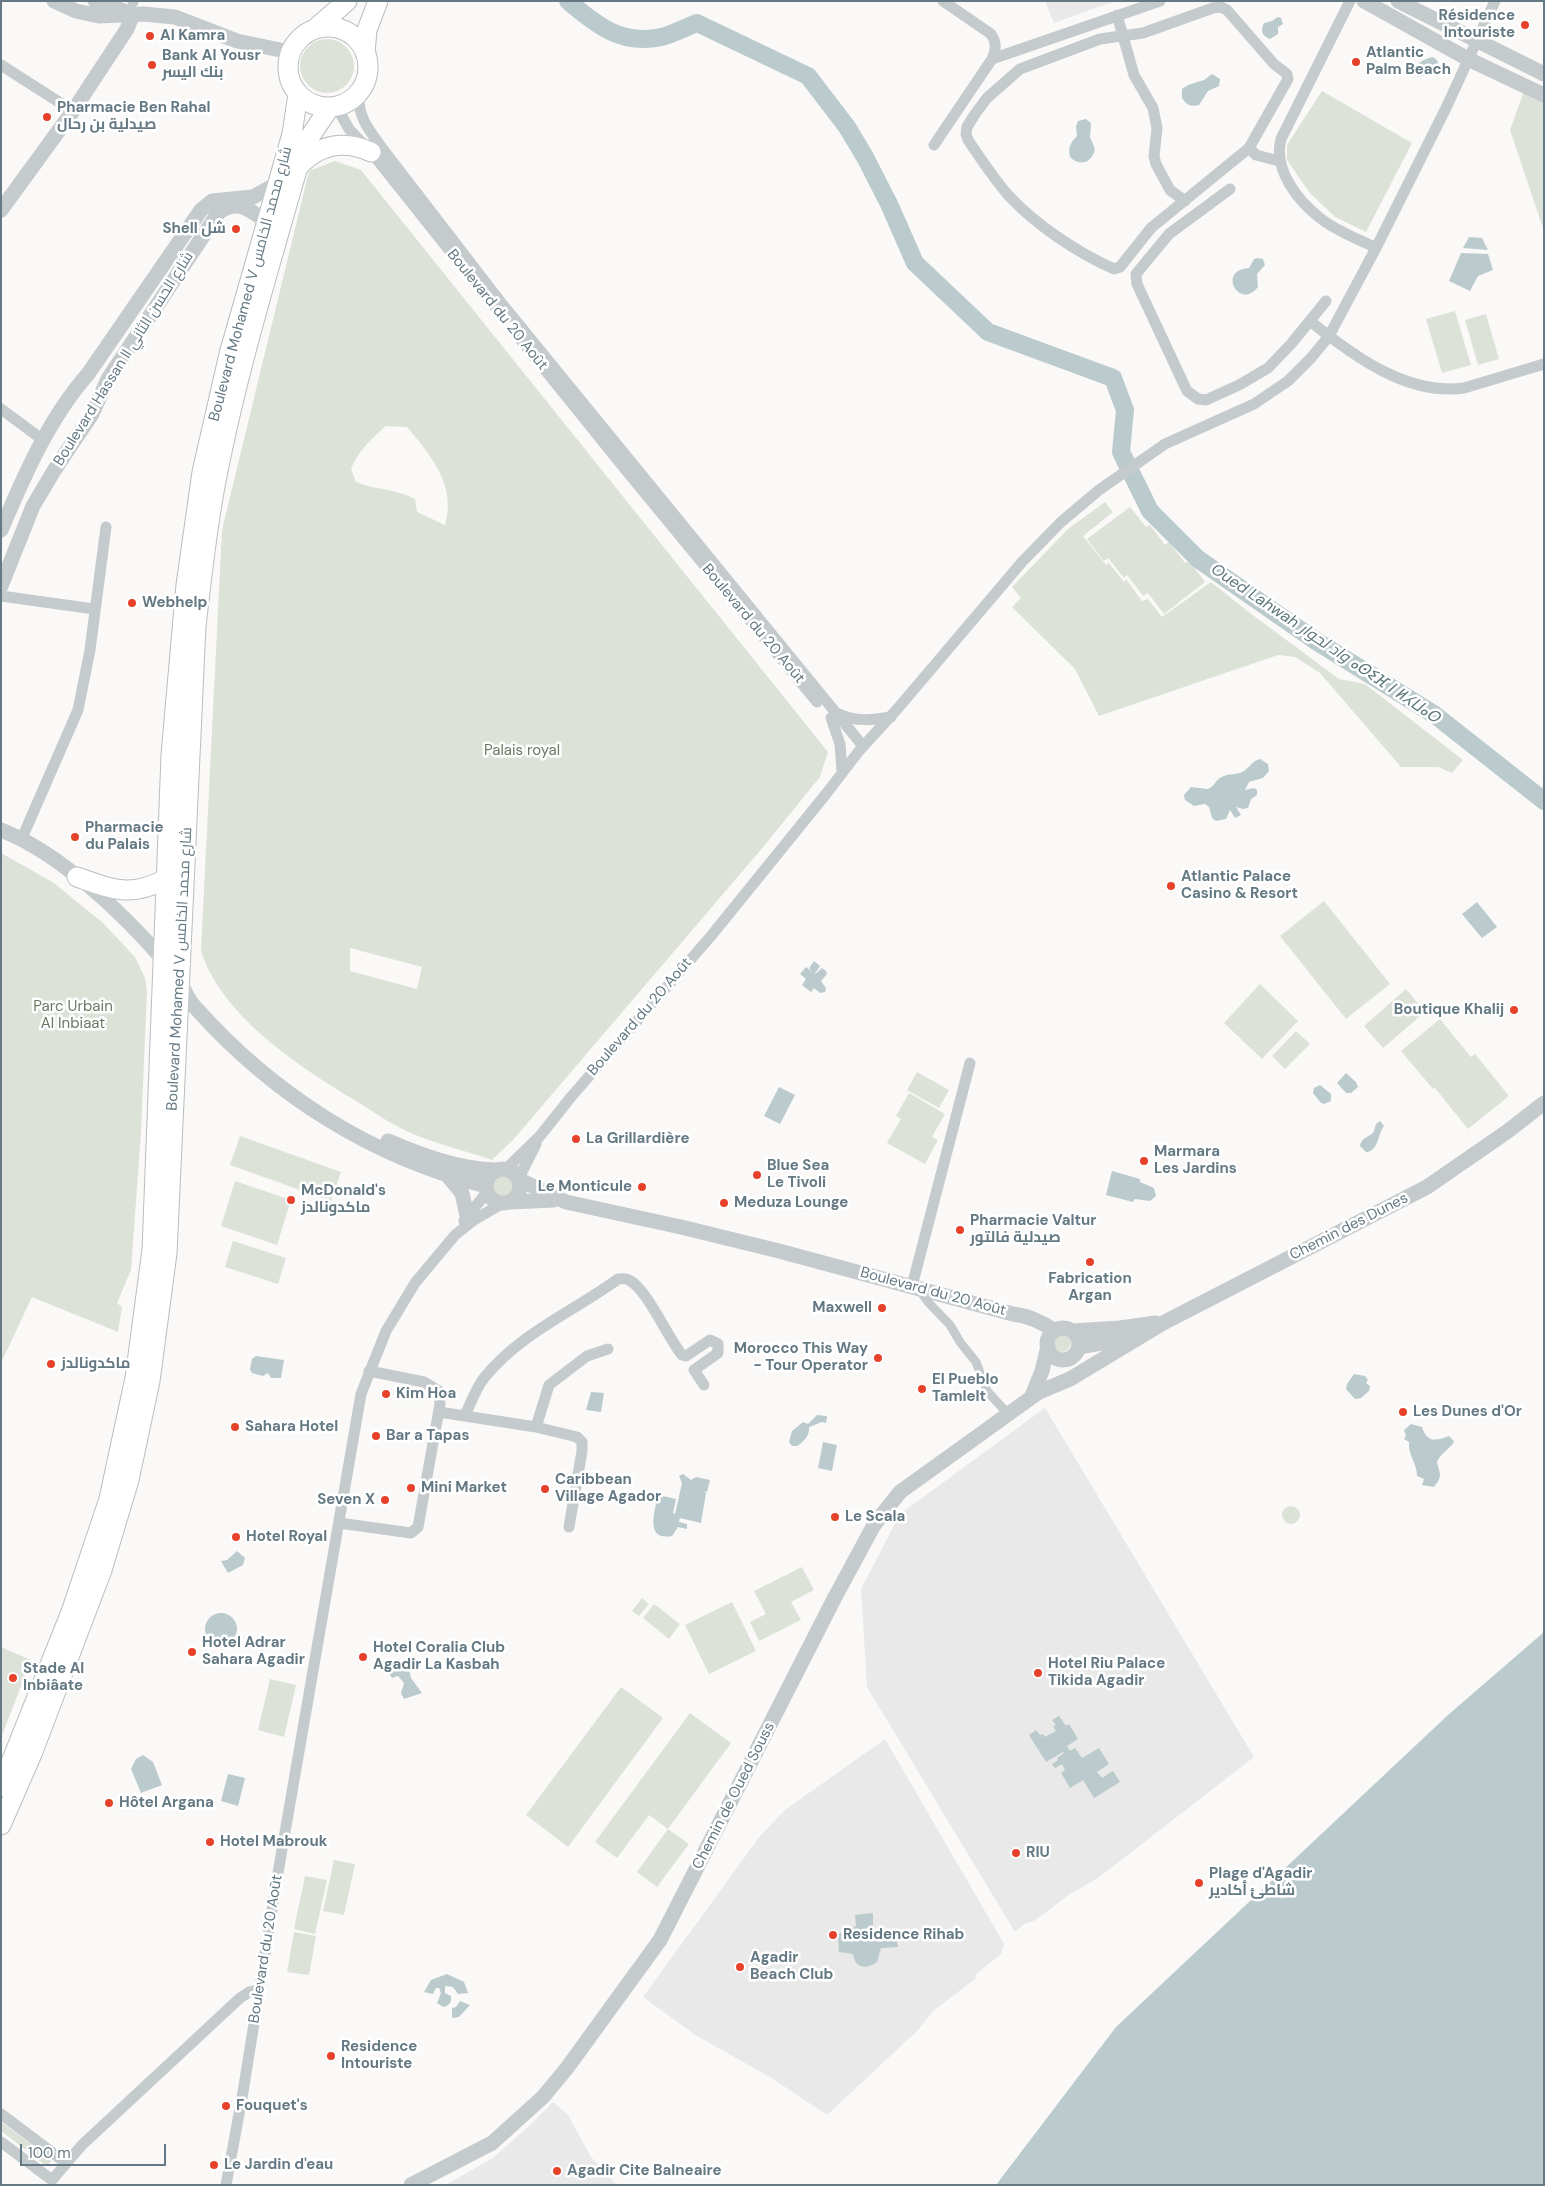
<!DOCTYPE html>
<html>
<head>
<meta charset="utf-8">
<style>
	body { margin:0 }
	#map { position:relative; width:1545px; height:2186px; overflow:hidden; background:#faf9f7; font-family:"DM Sans",sans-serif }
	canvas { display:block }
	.frame { position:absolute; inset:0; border:2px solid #647983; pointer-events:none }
	.scale { position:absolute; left:20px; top:2144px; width:146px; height:22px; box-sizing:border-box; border:2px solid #647983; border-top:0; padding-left:6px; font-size:15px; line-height:18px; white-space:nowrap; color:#647983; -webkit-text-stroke:4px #fff; paint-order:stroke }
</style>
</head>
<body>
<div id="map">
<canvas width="1545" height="2186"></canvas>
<div class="frame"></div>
<div class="scale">100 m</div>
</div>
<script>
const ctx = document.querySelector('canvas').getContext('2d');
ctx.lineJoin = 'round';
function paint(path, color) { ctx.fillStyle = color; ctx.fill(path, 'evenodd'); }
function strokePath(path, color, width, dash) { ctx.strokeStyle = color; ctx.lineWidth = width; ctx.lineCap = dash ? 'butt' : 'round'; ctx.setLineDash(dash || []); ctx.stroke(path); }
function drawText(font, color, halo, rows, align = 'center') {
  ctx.font = font + ' "DM Sans",Cairo,"Noto Sans Tifinagh",sans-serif'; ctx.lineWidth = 5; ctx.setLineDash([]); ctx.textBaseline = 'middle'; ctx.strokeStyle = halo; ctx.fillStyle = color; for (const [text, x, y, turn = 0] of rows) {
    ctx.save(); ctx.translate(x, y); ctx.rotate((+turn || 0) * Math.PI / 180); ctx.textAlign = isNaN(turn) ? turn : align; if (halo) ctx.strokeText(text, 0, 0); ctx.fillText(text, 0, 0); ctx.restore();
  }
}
const built = new Path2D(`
	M1045 1H1115L1054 23Z
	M1045 1408 1254 1757 1098 1878 1070 1894 1034 1921 1024 1924 1015 1932 867 1687 861 1589 900 1514Z
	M885 1739 1004 1944 1001 1954 975 1975 976 1978 932 2012 918 2030 827 2115 770 2077 697 2036 643 1997 760 1836 785 1810Z
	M553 2102 568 2115 591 2157 617 2185H446L493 2158 528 2127Z`);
const green = new Path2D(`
	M300 66a27 27 0 1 1 54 0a27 27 0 1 1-54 0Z
	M1322 91 1412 143 1366 232 1335 217 1309 192 1287 160V145Z
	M1524 91 1544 100V231L1510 130Z
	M335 161 361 170 828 752 820 777 764 846 513 1140 492 1160C463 1150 429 1142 402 1129 386 1121 371 1110 356 1101 300 1067 222 1017 201 951L222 530 309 171ZM386 426 407 427C431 455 457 487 445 525L417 512 415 499C397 489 375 490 356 482L351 469C358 451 372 438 386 426ZM350 948 422 967 417 989 350 971Z
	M1455 311 1471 365 1442 373 1426 319Z
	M1486 314 1499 359 1478 365 1465 320Z
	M1105 502 1113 512 1083 536 1107 566 1108 562 1124 582 1126 579 1142 601 1148 599 1162 617 1211 582 1246 610 1339 679 1365 684 1463 760 1452 773 1438 767H1401L1320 673 1295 657 1278 655 1099 716 1075 669 1012 607 1021 598 1012 587 1068 529Z
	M1130 507 1146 527 1150 525 1165 545 1169 542 1185 563 1189 561 1205 582 1164 614 1148 593 1143 596 1127 575 1124 578 1108 558 1104 561 1087 539Z
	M1 853 54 883 103 923 135 957 145 978 147 991 141 1132 131 1270 117 1303 122 1307 118 1332 32 1297 1 1363Z
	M1324 901 1390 984 1346 1019 1280 936Z
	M1260 984 1298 1021 1262 1059 1224 1023Z
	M1406 989 1425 1012 1383 1048 1364 1026Z
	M1440 1019 1471 1057 1475 1054 1509 1096 1468 1129 1435 1088 1433 1089 1401 1051Z
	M1296 1031 1310 1044 1285 1069 1272 1056Z
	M917 1072 949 1090 939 1108 907 1090Z
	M909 1093 945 1114 932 1137 938 1140 925 1164 887 1143 901 1119 896 1116Z
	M240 1136 341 1172 331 1201 230 1165Z
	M493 1185a11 11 0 1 1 22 0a11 11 0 1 1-22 0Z
	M235 1181 291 1200 277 1245 221 1226Z
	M233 1241 286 1258 278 1284 225 1267Z
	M1053 1343a9 9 0 1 1 18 0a9 9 0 1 1-18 0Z
	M1282 1515a9 9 0 1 1 18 0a9 9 0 1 1-18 0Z
	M802 1567 814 1590 791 1602 801 1620 759 1641 750 1622 766 1614 754 1591Z
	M642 1598 649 1604 639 1616 632 1611Z
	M732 1602 756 1651 709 1674 685 1625Z
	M654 1604 680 1624 669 1639 643 1618Z
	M1 1647 31 1660 1 1738Z
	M270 1679 296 1685 284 1737 258 1730Z
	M621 1687 663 1718 568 1847 526 1815Z
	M690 1713 731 1743 668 1829 689 1844 657 1887 637 1872 668 1829 649 1815 617 1858 595 1842Z
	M334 1860 355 1864 344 1915 323 1911Z
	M305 1876 327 1880 315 1934 294 1929Z
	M294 1932 316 1936 309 1975 287 1972Z
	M1 2122 50 2158 51 2162 49 2164 45 2165 1 2131Z`);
const water = new Path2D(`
	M1278 17 1281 18 1283 24 1278 27V34L1270 39C1262 36 1260 31 1264 23L1272 21Z
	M1433 57 1437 60 1440 69 1437 72 1418 77 1414 72C1415 63 1424 59 1433 57Z
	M1212 74 1220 79 1219 86 1208 91 1199 105C1190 107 1187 105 1182 98V89L1188 85 1204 80Z
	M1086 119 1091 123 1090 137 1095 149C1092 163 1080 167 1070 157 1068 148 1070 143 1077 136L1076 126 1078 121Z
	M1469 237 1482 238 1488 250 1463 248Z
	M1461 253 1488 254 1493 270 1478 276 1470 291 1449 281Z
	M1258 258 1263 259 1265 265 1257 274 1258 287C1240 311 1216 270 1249 268L1254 259Z
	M1260 759 1268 764 1269 771 1263 778 1249 782 1245 790 1254 788 1257 790V795L1251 799 1248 808 1243 809 1236 807 1241 815 1235 818 1230 810 1226 819 1216 821 1212 818 1209 807 1205 804 1194 806 1185 800 1184 795 1191 787 1208 789C1214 787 1215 781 1220 778 1228 773 1232 775 1240 773 1249 770 1251 761 1260 759Z
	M1477 902 1497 927 1482 938 1462 914Z
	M814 961 820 966 814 975 822 968 826 971 827 974 821 981 826 988 825 992 820 993 814 988 811 992 802 985 806 979 800 974 806 967 812 972 809 968Z
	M1346 1073 1356 1082 1358 1087 1351 1093H1346L1337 1083Z
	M1320 1085 1331 1094V1101L1324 1104 1320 1102 1313 1093 1314 1088Z
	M779 1087 795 1095 780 1124 764 1116Z
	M1380 1121 1384 1126C1377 1135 1379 1151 1366 1152L1360 1146C1362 1136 1370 1138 1374 1131 1375 1128 1375 1125 1377 1123Z
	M1112 1171 1140 1179V1182L1154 1188 1156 1196 1150 1201 1135 1199 1133 1202 1106 1195Z
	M256 1356 284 1360 281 1378H271L268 1373 263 1376 252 1373 250 1369 252 1359Z
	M1354 1374 1365 1376 1368 1380 1366 1383 1370 1386 1369 1391 1361 1398 1355 1399 1346 1389 1347 1384Z
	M591 1392 604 1393 601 1412 586 1410Z
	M817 1415 827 1416 826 1423 822 1422 809 1427C810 1435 804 1442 797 1446H792L789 1442 792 1431 803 1422 808 1424Z
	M1411 1424 1422 1427C1427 1443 1436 1441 1449 1436L1454 1441C1452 1448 1441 1452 1437 1462 1439 1473 1444 1475 1434 1487L1422 1485 1424 1479 1417 1476C1417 1463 1408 1456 1409 1442L1404 1439 1406 1436 1404 1430Z
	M823 1442 837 1445 832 1471 818 1468Z
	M683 1474 691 1480 696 1477 710 1480 707 1492 703 1491 706 1493 701 1523 680 1518 679 1522 687 1524V1529L678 1527 672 1536C644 1541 655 1511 658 1495L676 1499 673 1513 675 1514 682 1483 679 1476Z
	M237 1551 245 1558 243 1565 228 1573 221 1561 227 1560Z
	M205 1629a16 16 0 1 1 32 0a16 16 0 1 1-32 0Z
	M1544 1632V2185H996L1116 2027 1448 1715Z
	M391 1666H408L411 1678 422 1693 404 1699 401 1693 404 1683 398 1676 392 1678 390 1675Z
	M1059 1716 1066 1726 1069 1724 1078 1739 1067 1746 1070 1751 1075 1748 1082 1758 1099 1748 1109 1764 1097 1772 1102 1778 1113 1771 1120 1782 1094 1798 1083 1780 1070 1788 1061 1773 1065 1770 1062 1764 1055 1768 1052 1764 1058 1760 1057 1758 1064 1753 1063 1752 1046 1762 1029 1735 1036 1730 1040 1735 1043 1734 1045 1737 1056 1731 1053 1726 1056 1725 1052 1720Z
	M143 1755 153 1762 162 1785 141 1793 131 1769 136 1759Z
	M228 1774 245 1778 238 1806 221 1801Z
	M873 1913V1929H895L898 1947 881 1948 877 1962C866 1970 855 1968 853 1954L839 1952 838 1934 856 1926 855 1915Z
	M447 1974 464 1982 468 1993 458 1994 453 1987 445 1986V1993L451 1996C452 2002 449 2006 443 2007L437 2003 441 1993 439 1988H436L433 1994 424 1992 431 1980Z
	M460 2001 470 2005 459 2017 452 2018V2008L456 2007Z`);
const river = new Path2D(`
	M568 1C596 25 622 46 661 37 673 34 686 27 697 23L808 76 847 127 865 157 889 204 915 263 988 332 1113 378 1125 410 1121 452 1150 511 1198 559 1316 641 1435 715 1544 801`);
const pedestrian = new Path2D(`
	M919 1289 928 1302 950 1325 960 1342 976 1362 987 1391 1008 1414`);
const minor = new Path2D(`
	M1350 1 1281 139C1273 169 1297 200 1320 218 1336 231 1358 239 1376 248
	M133 2V1
	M1221 7 1227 10 1274 64 1287 74 1288 79 1249 148 1151 228 1120 267 1114 269C1078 253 1036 225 1009 196 994 179 981 159 968 140L966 134 967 127 975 114 987 98 1020 69 1100 39 1143 33 1213 8Z
	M1117 15 1134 75 1153 108 1157 128 1154 156 1156 164 1170 190 1185 201
	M992 59 1160 1
	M1 65 73 111
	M359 91C357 116 368 129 382 148L503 305 863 746
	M336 106 349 129 371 152 493 305
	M934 145 992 59C996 50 997 43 991 34L943 1
	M1249 148 1256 155 1279 161
	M1230 189 1169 234 1136 274 1137 284 1187 391 1198 399 1206 400 1239 385 1268 368 1291 344 1326 301
	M1310 321C1352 355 1407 396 1464 388L1544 364
	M520 339 625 469 817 702
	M1 409 43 440
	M1 596 94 609
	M839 714C856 722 873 720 891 717
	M831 718 840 744 842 771
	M22 838 78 710 90 650 106 527
	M506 1169 540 1136 571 1097 711 936 826 794 859 751 899 707 1022 562 1061 522 1099 490 1165 444 1254 404 1288 381 1311 358 1329 336 1376 248 1447 106 1495 1
	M519 1178 536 1144
	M464 1221 487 1192
	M912 1286 970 1063
	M439 1412 536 1427 549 1385 587 1356 608 1349
	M465 1415C471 1403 476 1388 484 1378 520 1333 573 1312 618 1279 622 1279 626 1278 629 1280 647 1289 668 1338 682 1355L686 1356 710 1340 718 1344V1353L694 1370 704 1385
	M536 1427 577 1437 582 1442V1451L569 1527
	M339 1523 411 1533 418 1527 440 1404 439 1391 424 1382 369 1371
	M1 2114 66 2163
	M1 2142 52 2180 82 2145 240 1998 249 1992 260 1990
	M226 2185 243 2092 279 1867 361 1394 386 1331 415 1283 455 1235 474 1220 503 1203`);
const tertiary = new Path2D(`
	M54 1 76 11 99 16 143 14 175 17 237 41 290 52
	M95 1 127 12
	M1364 1 1468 59 1544 95
	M1398 1 1544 74
	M1 210 73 111 127 29 133 14
	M1 530C24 476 49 418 88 374L201 210 212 201 253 197 278 183
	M1 586 33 506 55 469 92 414 108 379 219 212C239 198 249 211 267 221
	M1 830C59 852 125 915 165 962 169 968 175 974 179 980 184 989 187 998 194 1006 272 1094 372 1158 486 1186
	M388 1141C423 1156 458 1169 496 1170
	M486 1186a17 17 0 1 1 34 0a17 17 0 1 1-34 0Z
	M447 1175 462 1193 467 1216
	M520 1180 566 1202 681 1227 779 1251 1013 1314C1030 1316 1042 1322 1055 1331
	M510 1202 554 1200
	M1047 1344a16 16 0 1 1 32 0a16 16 0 1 1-32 0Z
	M1072 1331 1120 1328 1156 1323
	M1079 1347 1134 1337
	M1032 1396 1042 1371 1048 1346
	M411 2185 492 2143 543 2097 567 2068 660 1940 835 1597 874 1525 900 1492 1039 1392 1070 1379 1163 1323 1427 1187 1508 1131 1544 1103`);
const primary = new Path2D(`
	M288 67a40 40 0 1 1 80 0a40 40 0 1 1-80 0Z
	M315 29 347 1
	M365 53 367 30 378 1
	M299 166C319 145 343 139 371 152
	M77 877C115 890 130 898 168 878
	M1 1787 71 1612 109 1499 135 1378 152 1250 171 755 186 585 202 472 229 354 292 134 298 94
	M1 1825 32 1754 102 1570 129 1480 150 1381 167 1253 196 626C202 576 207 525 217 476 238 368 271 262 301 156L311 135 330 107`);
const markers = [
	[1525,25,5,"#e7412a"],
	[150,36,5,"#e7412a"],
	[1356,62,5,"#e7412a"],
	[152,65,5,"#e7412a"],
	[47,117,5,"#e7412a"],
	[236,229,5,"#e7412a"],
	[132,603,5,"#e7412a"],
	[75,837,5,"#e7412a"],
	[1171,886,5,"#e7412a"],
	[1514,1010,5,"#e7412a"],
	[576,1139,5,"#e7412a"],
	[1144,1161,5,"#e7412a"],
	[757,1175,5,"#e7412a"],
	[642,1187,5,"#e7412a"],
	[291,1200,5,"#e7412a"],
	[724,1203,5,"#e7412a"],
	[960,1230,5,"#e7412a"],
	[1090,1262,5,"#e7412a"],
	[882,1308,5,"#e7412a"],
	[878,1358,5,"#e7412a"],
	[51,1364,5,"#e7412a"],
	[922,1389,5,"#e7412a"],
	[386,1394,5,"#e7412a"],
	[1403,1412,5,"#e7412a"],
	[235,1427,5,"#e7412a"],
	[376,1436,5,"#e7412a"],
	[411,1488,5,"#e7412a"],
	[545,1489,5,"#e7412a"],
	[385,1500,5,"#e7412a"],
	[835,1517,5,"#e7412a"],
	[236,1537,5,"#e7412a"],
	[192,1652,5,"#e7412a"],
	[363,1657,5,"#e7412a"],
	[1038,1673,5,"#e7412a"],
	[13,1678,5,"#e7412a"],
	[109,1803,5,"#e7412a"],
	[210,1842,5,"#e7412a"],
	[1016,1853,5,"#e7412a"],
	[1199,1883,5,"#e7412a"],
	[833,1935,5,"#e7412a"],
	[740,1967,5,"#e7412a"],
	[331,2056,5,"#e7412a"],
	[226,2106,5,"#e7412a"],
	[214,2165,5,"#e7412a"],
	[557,2171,5,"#e7412a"]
];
const poiNames = [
	["Résidence",1515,16,"right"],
	["Intouriste",1515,33,"right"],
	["Al Kamra",160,36],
	["Atlantic",1366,53],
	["Palm Beach",1366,70],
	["Bank Al Yousr",162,56],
	["بنك اليسر",162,73],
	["Pharmacie Ben Rahal",57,108],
	["صيدلية بن رحال",57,125],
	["Shell شل",226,229,"right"],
	["Webhelp",142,603],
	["Pharmacie",85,828],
	["du Palais",85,845],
	["Atlantic Palace",1181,877],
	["Casino & Resort",1181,894],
	["Boutique Khalij",1504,1010,"right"],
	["La Grillardière",586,1139],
	["Marmara",1154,1152],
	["Les Jardins",1154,1169],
	["Blue Sea",767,1166],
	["Le Tivoli",767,1183],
	["Le Monticule",632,1187,"right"],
	["McDonald's",301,1191],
	["ماكدونالدز",301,1208],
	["Meduza Lounge",734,1203],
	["Pharmacie Valtur",970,1221],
	["صيدلية فالتور",970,1238],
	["Fabrication",1090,1279,"center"],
	["Argan",1090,1296,"center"],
	["Maxwell",872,1308,"right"],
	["Morocco This Way",868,1349,"right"],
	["- Tour Operator",868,1366,"right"],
	["ماكدونالدز",61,1364],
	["El Pueblo",932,1380],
	["Tamlelt",932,1397],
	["Kim Hoa",396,1394],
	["Les Dunes d'Or",1413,1412],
	["Sahara Hotel",245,1427],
	["Bar a Tapas",386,1436],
	["Caribbean",555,1480],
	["Village Agador",555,1497],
	["Mini Market",421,1488],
	["Seven X",375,1500,"right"],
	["Le Scala",845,1517],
	["Hotel Royal",246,1537],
	["Hotel Adrar",202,1643],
	["Sahara Agadir",202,1660],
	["Hotel Coralia Club",373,1648],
	["Agadir La Kasbah",373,1665],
	["Hotel Riu Palace",1048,1664],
	["Tikida Agadir",1048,1681],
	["Stade Al",23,1669],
	["Inbiâate",23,1686],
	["Hôtel Argana",119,1803],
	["Hotel Mabrouk",220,1842],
	["RIU",1026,1853],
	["Plage d'Agadir",1209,1874],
	["شاطئ أكادير",1209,1891],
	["Residence Rihab",843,1935],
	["Agadir",750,1958],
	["Beach Club",750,1975],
	["Residence",341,2047],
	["Intouriste",341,2064],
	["Fouquet's",236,2106],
	["Le Jardin d'eau",224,2165],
	["Agadir Cite Balneaire",567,2171]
];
const streetNames = [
	["Boulevard Mohamed V شارع محمد الخامس",251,284,-75],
	["Boulevard du 20 Août",497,310,51],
	["Boulevard Hassan II شارع الحسن الثاني",124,359,-58],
	["Boulevard du 20 Août",753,624,50],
	["Boulevard Mohamed V شارع محمد الخامس",180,969,-87],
	["Boulevard du 20 Août",640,1017,-49],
	["Chemin des Dunes",1349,1227,-27],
	["Boulevard du 20 Août",933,1292,15],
	["Chemin de Oued Souss",734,1796,-63],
	["Boulevard du 20 Août",266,1949,-81]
];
const parkNames = [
	["Palais royal",522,751],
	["Parc Urbain",73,1007],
	["Al Inbiaat",73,1024]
];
const waterNames = [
	["Oued Lahwah واد لحوار ⴰⵙⵉⴼ ⵏ ⵍⵃⵡⴰⵔ",1325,644,34]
];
paint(built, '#e8e9e8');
paint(green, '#dce2d8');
paint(water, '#bbcacc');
strokePath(river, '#bbcacc', 18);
strokePath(primary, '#b8bec0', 21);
strokePath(pedestrian, '#c5cacd', 9);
strokePath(minor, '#c5cacd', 11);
strokePath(tertiary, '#c5cacd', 15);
strokePath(primary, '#fff', 19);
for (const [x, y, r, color] of markers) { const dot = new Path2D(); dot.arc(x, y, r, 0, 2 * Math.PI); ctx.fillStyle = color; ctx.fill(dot); strokePath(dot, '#fff', 2); }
drawText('bold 15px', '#647983', '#fff', poiNames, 'left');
drawText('15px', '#647983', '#fff', streetNames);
drawText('15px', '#6a7a63', '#fff', parkNames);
drawText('italic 16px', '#5f787c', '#fff', waterNames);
</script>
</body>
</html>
